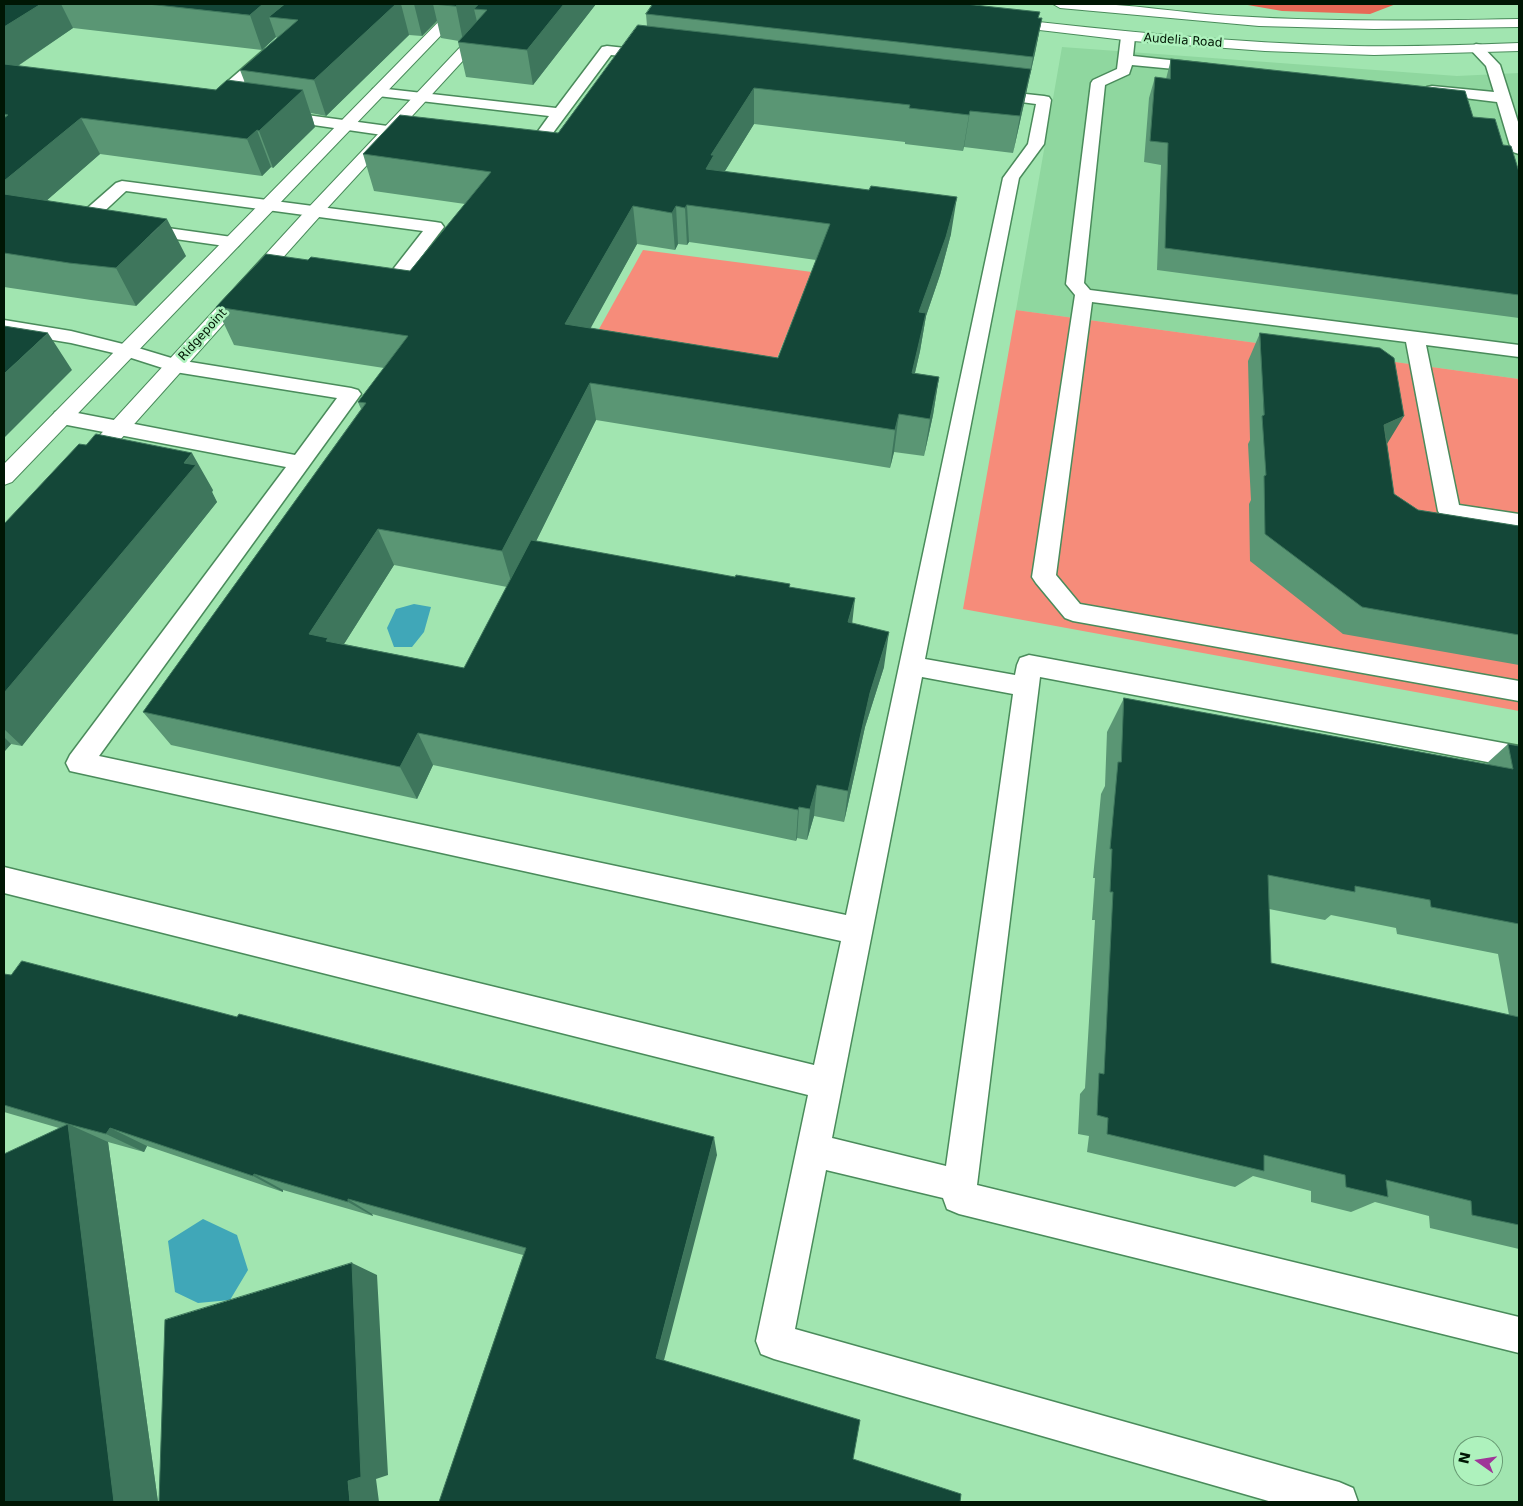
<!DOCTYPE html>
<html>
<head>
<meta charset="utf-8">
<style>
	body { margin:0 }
	#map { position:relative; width:1523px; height:1506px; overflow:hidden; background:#a1e5b0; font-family:"DejaVu Sans",sans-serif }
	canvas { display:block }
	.frame { position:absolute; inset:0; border:5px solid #001604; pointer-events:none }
	.north { position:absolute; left:1453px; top:1436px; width:50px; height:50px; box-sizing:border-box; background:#aef2bd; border:1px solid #689a73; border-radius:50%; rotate:283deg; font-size:14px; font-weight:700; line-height:20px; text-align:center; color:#001604 }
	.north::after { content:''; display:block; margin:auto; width:18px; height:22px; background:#9f3698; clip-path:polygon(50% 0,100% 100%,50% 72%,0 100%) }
</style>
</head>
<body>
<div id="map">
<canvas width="1523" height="1506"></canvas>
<div class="frame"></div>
<div class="north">N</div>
</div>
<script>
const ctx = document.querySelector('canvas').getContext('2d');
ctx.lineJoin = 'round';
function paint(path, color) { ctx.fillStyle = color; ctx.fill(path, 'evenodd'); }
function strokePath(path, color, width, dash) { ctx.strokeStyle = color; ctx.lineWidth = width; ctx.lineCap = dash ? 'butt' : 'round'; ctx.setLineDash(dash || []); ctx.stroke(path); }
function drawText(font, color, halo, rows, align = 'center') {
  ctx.font = font + ' "DejaVu Sans",sans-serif'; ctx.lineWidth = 5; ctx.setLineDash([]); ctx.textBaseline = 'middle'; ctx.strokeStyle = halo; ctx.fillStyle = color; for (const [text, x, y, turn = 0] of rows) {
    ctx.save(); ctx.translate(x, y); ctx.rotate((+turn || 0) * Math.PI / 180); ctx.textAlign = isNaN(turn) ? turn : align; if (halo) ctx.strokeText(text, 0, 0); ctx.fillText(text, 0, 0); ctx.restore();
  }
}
const built = new Path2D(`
	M1062 47 1457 76 1519 73V379L1016 310Z`);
const green = new Path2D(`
	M643 250 812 272 771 373 589 347Z
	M1016 310 1519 379V711L963 609Z`);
const forest = new Path2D(`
	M1242 4H1396L1370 14 1282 11Z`);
const water = new Path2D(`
	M414 604 431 607 424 632 412 647H394L387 628 396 609Z
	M203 1219 237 1235 248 1270 230 1300 198 1303 175 1292 168 1241Z`);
const service = new Path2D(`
	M1128 33 1135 37 1133 56 1206 64 1211 65 1213 68 1211 71 1206 72 1132 65 1129 74 1105 85 1084 283 1090 290 1519 345V357L1426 345 1459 505 1519 514V530L1441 516 1438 511 1406 342 1092 302 1056 575 1080 604 1519 681V701L1073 621 1065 618 1036 583 1032 577 1075 295 1066 284 1091 83 1093 80 1117 69 1121 37Z
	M1476 44 1481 45 1500 65 1519 125V154L1513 152 1511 149 1497 102 1432 94 1427 93 1425 90 1427 87 1432 86 1494 92 1486 66 1469 48Z
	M607 46 653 51 658 52 660 55 658 58 653 59 611 55 538 153 532 155 514 152 512 149 514 146 528 145 549 116 378 96 373 95 371 92 373 89 378 88 556 108 602 47Z
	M269 49 274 50 276 53 274 56 215 107H205L202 104 205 101 264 50Z
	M989 90 1044 96 1049 97 1051 100 1044 144 1019 178 925 659 1015 675 1017 665 1020 658 1029 655 1519 746V768L1040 677 977 1185 1519 1317V1353L959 1214 947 1209 943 1198 826 1170 795 1329 1339 1482 1353 1488 1358 1502H1272L774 1359 761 1354 756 1341 808 1095 4 893V867L814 1065 841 941 70 771 66 763 70 755 286 467 62 424 55 422 52 417 55 412 62 410 295 455 337 398 175 372 122 355 71 343 4 332V320L71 331 135 347 178 360 351 388 358 390 361 394 99 756 846 915 1003 178 1028 144 1036 104 984 97 982 94 984 91ZM922 677 1013 694 946 1166 832 1138Z
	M277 111 417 130 423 132 425 135 423 138 417 140 272 119 269 116 272 113Z
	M122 181 435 222 441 223 444 227 402 282C391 285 375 282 364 279L361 275 364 271 370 270 391 272 423 231 126 191 96 219 104 220 107 224 104 228 98 229 76 226 73 222 76 218 116 183Z
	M139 224 232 237 238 238 241 242 238 246 232 247 133 233 130 229 133 225Z`);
const minor = new Path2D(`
	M456 4H471L12 482 4 485V464Z
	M501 4H515L321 215 94 469 86 471 78 469 75 464 78 459 309 207Z`);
const secondary = new Path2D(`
	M1053 4C1113 0 1174 13 1234 16 1329 22 1424 21 1519 19V27L1374 29 1259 26 1060 8Z
	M1002 18C1118 31 1235 43 1353 46 1408 47 1464 45 1519 43V51L1374 55 1265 51 1133 41 997 25 995 22 997 19Z`);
const wall = new Path2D(`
	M4 4H596L533 85 466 77 458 42 459 41 441 38 437 21 422 36 409 35 326 116 311 113 315 127 273 168 271 167 262 176 100 154 47 200 186 256 136 306 91 300 4 287ZM73 28 262 50 276 37 277 38 240 70 245 83 216 90 18 66Z
	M646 14 1042 18 1035 53 1013 153 964 147 963 151 905 144V142L754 124 725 171 951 234 940 275 926 316 920 351 915 373 939 377 933 415 924 456 894 452 890 468 596 420 536 541 789 587 852 623 884 667 865 727 844 822 814 816 807 840 797 838 796 841 433 765 417 799 171 745 143 712 361 409 358 402 384 368 234 345 216 307 308 260 410 271 465 204 374 191 363 154 558 133 647 26ZM689 242 816 260 778 358 590 328 637 244 675 250 678 244 687 245ZM394 565 507 587 464 668 344 644Z
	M1171 59 1473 117 1503 145 1519 172V318L1157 270 1161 165 1144 162 1149 98 1155 77 1166 79Z
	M1260 333 1387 444 1394 494 1418 510 1519 526V665L1343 634 1250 561 1249 504 1251 500 1248 444 1250 440 1248 361Z
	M213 490 212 492 217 502 22 746 11 744 4 752V524Z
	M1124 698 1486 764 1508 744 1519 746V1249L1430 1228 1429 1216 1375 1202 1351 1212 1311 1202V1191L1253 1176 1235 1187 1087 1152 1089 1136 1078 1134 1080 1094 1085 1088 1095 920H1092L1095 878H1093L1101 794 1105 786 1107 732ZM1269 909 1325 920 1331 915 1396 928 1397 934 1498 954 1509 1015 1271 963Z
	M4 974 717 1155 439 1502 523 1255 372 1214 373 1216 283 1190V1192L147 1146 144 1152 108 1142 158 1502H4L59 1128 4 1112Z`);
const shadedWall = new Path2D(`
	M41 4H61L73 28 4 75V27Z
	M263 4H315L269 17 276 37 262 50 250 15Z
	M396 4H401L409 35 326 116 314 80Z
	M414 4H433L437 21 422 36Z
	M459 4H499L487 10 474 9 478 26 463 41 456 6Z
	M564 4H596L533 85 527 50Z
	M1042 18 1035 53 1026 92 1033 57Z
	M1031 69 1024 104 1013 153 1020 116Z
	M754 88V124L715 187 706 169 711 155Z
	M303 90 315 127 273 168 259 131Z
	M970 111 964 147 963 151 969 115Z
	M81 118 100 154 14 229 4 212V181Z
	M257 130 271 167 262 176 247 139Z
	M957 197 951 234 940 275 926 316 920 351 906 411 919 312Z
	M687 205 689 242 687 245 685 208Z
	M633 206 637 244 572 362 565 324Z
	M676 206 678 244 675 250 672 213Z
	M167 219 186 256 136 306 116 268Z
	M48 333 72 370 4 438V374Z
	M939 377 933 415 924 456 930 419Z
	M590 383 596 420 513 588 502 551Z
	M899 414 894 452 890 468 895 430Z
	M1404 416 1387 444 1384 425Z
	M192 453 213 490 212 492 217 502 22 746 4 729V693Z
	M378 529 394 565 337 655 309 634Z
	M855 598 851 634 848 622Z
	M889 632 884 667 865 727 844 822 848 791 870 693Z
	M418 733 433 765 417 799 400 767Z
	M4 737 11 744 4 752Z
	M817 785 814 816 807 840 810 809Z
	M799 807 797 838 796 841 798 810Z
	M68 1124 108 1142 158 1502H114Z
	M110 1128 147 1146 144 1152 106 1134Z
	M714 1137 717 1155 663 1364 656 1358Z
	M254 1174 283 1190V1192L253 1176Z
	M348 1199 372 1214 373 1216 348 1202Z
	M352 1263 377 1275 388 1475 376 1479 379 1502H350L348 1481Z`);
const building = new Path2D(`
	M4 4H41L4 27Z
	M148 4H263L250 15Z
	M285 4H396L314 80 240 70 298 20 269 17Z
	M433 4H459L456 6Z
	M479 4H564L527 50 458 42 487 10 474 9Z
	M653 4H965L1040 12 1038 18H1042L1033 57 646 14Z
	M638 25 1031 69 1020 116 970 111 969 115 909 108 910 105 754 88 711 155H714L706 169 869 190 871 186 957 197 946 237 919 312 926 313 912 373 939 377 930 419 899 414 895 430 590 383 502 551 378 529 309 634 328 638 326 641 464 668 531 540 735 577 736 575 790 584 789 587 855 598 848 622 889 632 870 693 848 791 817 785 810 809 799 807 798 810 418 733 400 767 143 712 366 403 358 402 408 336 216 307 266 254 308 260 311 257 410 271 491 172 363 154 400 115 558 133ZM687 205 830 224 778 358 565 324 633 206 672 213 676 206 685 208Z
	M1171 59 1465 91 1473 117 1495 119 1503 145 1511 146 1519 172V295L1165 248 1168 143 1150 141 1155 77 1170 79Z
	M4 64 216 90 227 80 303 90 259 131 257 130 247 139 81 118 4 181V118L8 115 4 114Z
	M4 194 167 219 116 268 69 263 4 253Z
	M4 326 48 333 4 374Z
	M1260 333 1380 348 1394 358 1404 416 1384 425 1394 494 1418 510 1519 526V635L1362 607 1265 534 1264 476 1266 475 1262 416 1264 415Z
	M96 434 192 453 184 463 196 465 4 693V524L79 444 86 445Z
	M1124 698 1513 769 1508 744 1519 746V924L1431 907 1430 900 1355 886V892L1268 875 1271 963 1519 1017V1225L1472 1215 1471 1201 1386 1180 1388 1197 1346 1187 1345 1175 1264 1155V1171L1107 1134 1108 1118 1097 1115 1099 1073 1104 1074 1113 892H1110L1112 849H1110L1118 762H1121Z
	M22 961 237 1017 239 1014 714 1137 656 1358 860 1420 853 1459 961 1494 960 1502H439L526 1248 348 1199V1202L254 1174 253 1176 110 1128 106 1134 68 1124 114 1502H4V1154L68 1124 4 1105V974L11 975Z
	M352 1263 361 1477 348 1481 350 1502H159L165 1320Z`);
const farStreetnames = [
	["Audelia Road",1183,41,4],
	["Ridgepoint",203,335,-48]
];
paint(built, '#8fd79f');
paint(green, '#f68c7a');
paint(forest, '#e76956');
paint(water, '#40a7b8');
strokePath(service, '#4a8b5b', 3);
strokePath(minor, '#4a8b5b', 2);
strokePath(secondary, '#4a8b5b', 2);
paint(service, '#fff');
paint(minor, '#fff');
paint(secondary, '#fff');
paint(wall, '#5a9674');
paint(shadedWall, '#3e765c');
paint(building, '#144738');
strokePath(building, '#3e765c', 1);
drawText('12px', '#001604', '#aef2bd', farStreetnames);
</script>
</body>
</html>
